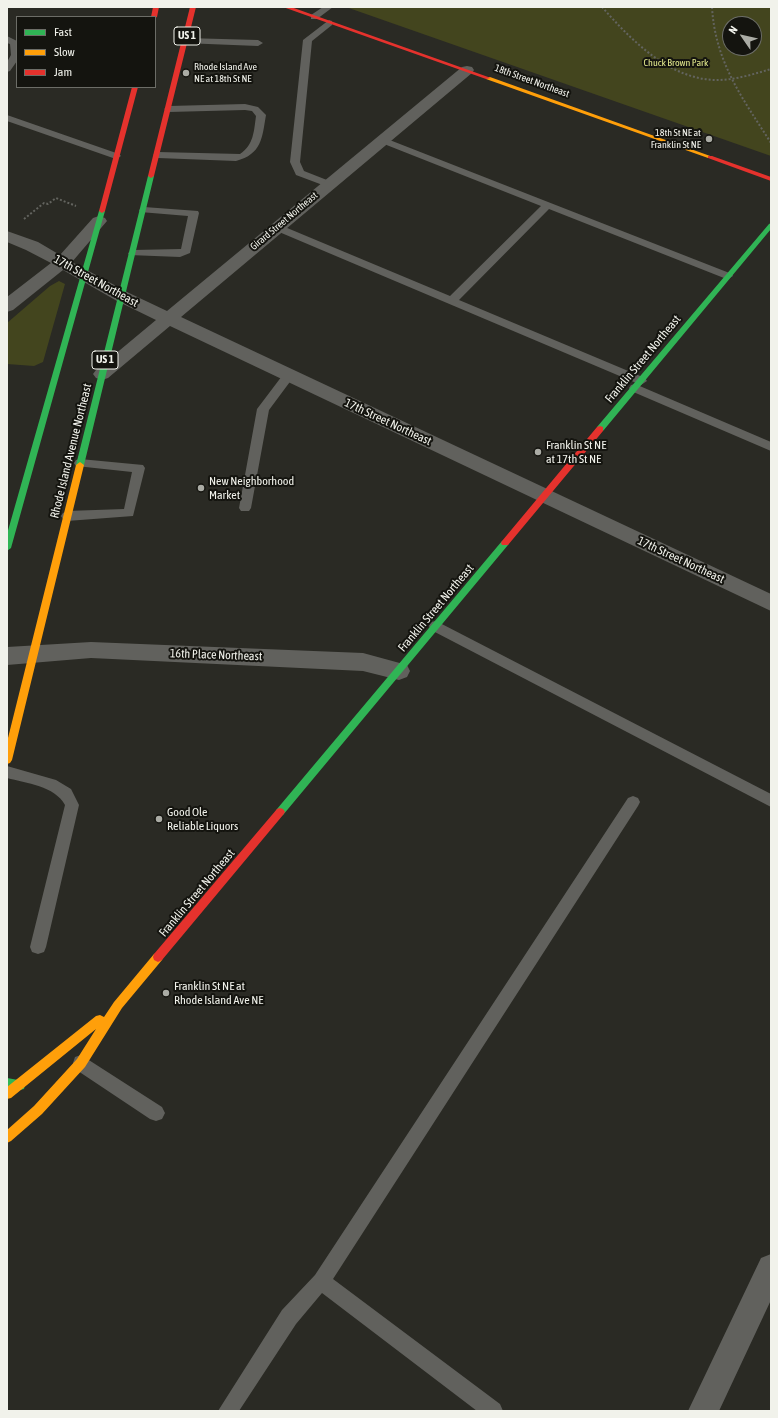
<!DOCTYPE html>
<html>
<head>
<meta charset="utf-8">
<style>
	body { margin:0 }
	#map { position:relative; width:778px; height:1418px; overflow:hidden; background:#2a2a24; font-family:"Asap Condensed",sans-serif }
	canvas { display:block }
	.frame { position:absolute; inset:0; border:8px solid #f1f2eb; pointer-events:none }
	.legend { position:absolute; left:16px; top:16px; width:140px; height:72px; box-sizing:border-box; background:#14140f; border:1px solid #6c6d67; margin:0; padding:5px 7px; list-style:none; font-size:12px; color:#f1f2eb }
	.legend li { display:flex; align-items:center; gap:8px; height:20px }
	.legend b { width:20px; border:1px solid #6c6d67 }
	.north { position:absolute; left:722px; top:16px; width:40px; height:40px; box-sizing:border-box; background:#14140f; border:1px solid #6c6d67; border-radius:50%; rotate:304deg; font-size:11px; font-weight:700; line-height:16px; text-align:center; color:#f1f2eb }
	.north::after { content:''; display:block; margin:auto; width:14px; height:18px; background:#abaca5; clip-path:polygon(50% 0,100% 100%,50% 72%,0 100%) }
</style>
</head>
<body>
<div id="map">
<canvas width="778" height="1418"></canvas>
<div class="frame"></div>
<ul class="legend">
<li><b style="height:5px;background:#30b455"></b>Fast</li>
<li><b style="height:5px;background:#ff9f0a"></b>Slow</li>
<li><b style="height:5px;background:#e5322d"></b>Jam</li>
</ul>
<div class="north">N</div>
</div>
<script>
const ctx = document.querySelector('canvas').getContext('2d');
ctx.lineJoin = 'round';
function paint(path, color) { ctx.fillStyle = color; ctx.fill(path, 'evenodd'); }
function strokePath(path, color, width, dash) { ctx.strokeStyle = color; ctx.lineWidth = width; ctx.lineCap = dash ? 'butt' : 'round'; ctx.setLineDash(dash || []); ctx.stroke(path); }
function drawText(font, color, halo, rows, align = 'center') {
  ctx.font = font + ' "Asap Condensed",sans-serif'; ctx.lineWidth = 4; ctx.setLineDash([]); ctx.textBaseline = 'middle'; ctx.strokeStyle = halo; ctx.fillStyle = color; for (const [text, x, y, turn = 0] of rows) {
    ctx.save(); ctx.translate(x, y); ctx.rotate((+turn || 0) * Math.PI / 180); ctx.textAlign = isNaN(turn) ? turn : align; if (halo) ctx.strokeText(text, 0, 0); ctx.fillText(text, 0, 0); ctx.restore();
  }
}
const green = new Path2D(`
	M346 7H771V156ZM730 24H754V48H730Z
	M59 281 65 284 43 362 34 366 7 364V323L50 286Z`);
const path = new Path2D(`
	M602 7C631 40 670 80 717 80 735 80 754 74 771 69
	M712 7C715 62 743 99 771 143
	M24 219 44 203 48 204 56 198 76 206`);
const lane = new Path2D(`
	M323 7H333L317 19H311V15Z
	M329 20 332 21V25L312 41 300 162 304 171 332 182 333 184 332 186 328 187 296 175 290 162 303 40Z
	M7 36 17 41V61L10 71 7 72V62L11 55 10 44 7 43Z
	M186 38 258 40 263 43 258 46 183 43 181 41Z
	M245 104 258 107 266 115C262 138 262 154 236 161L158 158 153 155 158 152 240 154C254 145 254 130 256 116L252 111 245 110 169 112 164 109 169 106Z
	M7 115 119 154 121 156 116 159 113 158 7 121Z
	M382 137 732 274 733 276 728 279 724 278 549 209 459 300 645 378 647 381 641 385 272 229 271 227 272 225H280L450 296 541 206 379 142 377 140Z
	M144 207 198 211 199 213 190 253 180 257 129 255 128 253 133 250 181 249 188 216 140 212 139 210Z
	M289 371 295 375 269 410 251 508 249 511H241L239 508 257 409 285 372Z
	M635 384 771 442V451L631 391 629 388 631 385Z
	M80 459 143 465 145 468 133 516 67 521 63 519 61 516 63 513 67 511 124 509 132 472 76 466 74 463 76 460Z
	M436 621 771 794V807L431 630 429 626 431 622Z
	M7 766 56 780 71 789 79 805 46 947 44 952 38 954 32 952 30 947 65 805C55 786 26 783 7 778Z
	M633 796 638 798 640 802 638 806 333 1279 500 1404 503 1411H477L322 1293 296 1324 239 1411H218L282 1310 315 1275 628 798Z
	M81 1055 162 1107 165 1113 162 1119 156 1121 150 1119 75 1069 73 1063 75 1057Z`);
const street = new Path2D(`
	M467 66 472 67 474 70 472 73 181 317 771 594V611L170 326 108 378 102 380 96 378 93 374 96 370 156 320 117 301 63 270 13 310 7 312V297L51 263 26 250 7 242V231L38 242 60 255 93 218 99 216 105 218 107 221 72 262 129 293 167 311 462 67Z
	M91 642 363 653 407 665 410 671 407 677 399 680 363 671 91 658 7 665V647Z
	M771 1254V1300L719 1411H688L761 1258Z`);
const fast = new Path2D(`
	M151 174 154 176 84 465 80 468 76 465 148 176Z
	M102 209 105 211 11 548 7 551V534L99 211Z
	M771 223V229L603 431H597V427L769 224Z
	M505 540 509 543 508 545 283 815 280 816 277 815 275 812 277 809 502 541Z
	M7 1078 24 1081 25 1085 24 1089 20 1090 7 1088Z`);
const slow = new Path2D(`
	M486 77H490L713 157 708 158 486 79Z
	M80 462 84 465 12 760 10 763 7 764V742L76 465Z
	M158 952 162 954 163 957 162 960 122 1008 85 1067 42 1114 11 1141 7 1143V1130L34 1106 77 1059 96 1029 11 1098 7 1099V1087L96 1016 100 1015 104 1017 114 1002 154 954Z`);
const jam = new Path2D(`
	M153 7H159L157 17 155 18V17H151Z
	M190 7H196L154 176 151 178 148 176Z
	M283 7H291L491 78 486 79Z
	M132 87H138L105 211 102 213 99 211Z
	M708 156H712L771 177V181L708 158Z
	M600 426 603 427V431L508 545H502L501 543 502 541 597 427Z
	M280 808 283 809 285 812 283 815 162 960 158 962 154 960 153 957 154 954 277 809Z`);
const markers = [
	[186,73,4,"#abaca5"],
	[709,139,4,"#abaca5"],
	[538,452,4,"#abaca5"],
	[201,488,4,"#abaca5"],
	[159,819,4,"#abaca5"],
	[166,993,4,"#abaca5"]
];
const farParknames = [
	["Chuck Brown Park",676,63]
];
const farPoinames = [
	["Rhode Island Ave",194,67],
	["NE at 18th St NE",194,79],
	["18th St NE at",701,133,"right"],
	["Franklin St NE",701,145,"right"]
];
const farStreetnames = [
	["18th Street Northeast",532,81,20],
	["Girard Street Northeast",284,221,-40]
];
const shields = [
	[187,36,26],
	[105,360,26]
];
const shieldNames = [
	["US 1",187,36],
	["US 1",105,360]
];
const streetNames = [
	["17th Street Northeast",96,281,29],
	["Franklin Street Northeast",643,359,-50],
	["17th Street Northeast",388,422,25],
	["Rhode Island Avenue Northeast",71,451,-76],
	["17th Street Northeast",681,560,25],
	["Franklin Street Northeast",436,608,-50],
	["16th Place Northeast",216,655,2],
	["Franklin Street Northeast",197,893,-50]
];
const poiNames = [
	["Franklin St NE",546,445],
	["at 17th St NE",546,459],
	["New Neighborhood",209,481],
	["Market",209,495],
	["Good Ole",167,812],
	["Reliable Liquors",167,826],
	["Franklin St NE at",174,986],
	["Rhode Island Ave NE",174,1000]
];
paint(green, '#43451e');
strokePath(path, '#63645f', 2, [2, 2]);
paint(lane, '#61615d');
paint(street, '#61615d');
paint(fast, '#30b455');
paint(slow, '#ff9f0a');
paint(jam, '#e5322d');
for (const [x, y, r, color] of markers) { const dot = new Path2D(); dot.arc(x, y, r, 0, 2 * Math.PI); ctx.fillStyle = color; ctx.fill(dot); strokePath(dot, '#14140f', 1.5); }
drawText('10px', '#e2e88d', '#14140f', farParknames);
drawText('10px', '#f1f2eb', '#14140f', farPoinames, 'left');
drawText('10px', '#f1f2eb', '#14140f', farStreetnames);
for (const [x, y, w] of shields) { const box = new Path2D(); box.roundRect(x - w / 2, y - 9, w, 18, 3); ctx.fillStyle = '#14140f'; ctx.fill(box); strokePath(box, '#f1f2eb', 1); }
drawText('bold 11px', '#f1f2eb', null, shieldNames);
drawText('12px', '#f1f2eb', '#14140f', streetNames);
drawText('12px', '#f1f2eb', '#14140f', poiNames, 'left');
</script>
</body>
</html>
